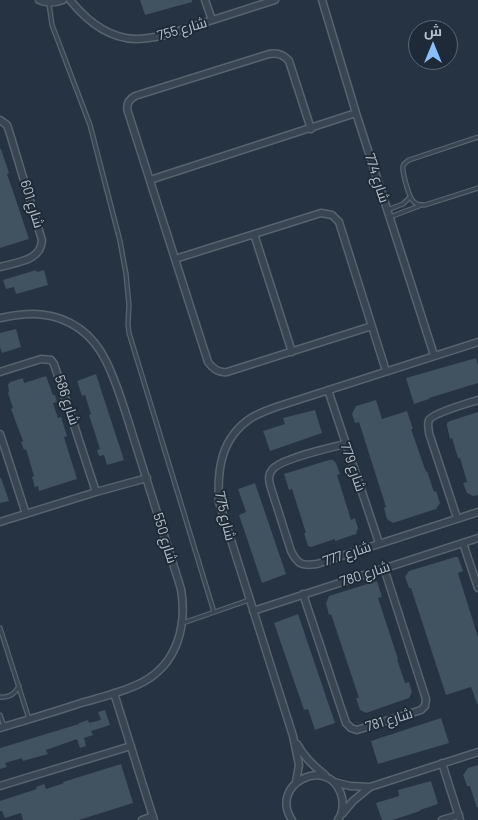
<!DOCTYPE html>
<html>
<head>
<meta charset="utf-8">
<style>
	body { margin:0 }
	#map { position:relative; width:478px; height:820px; overflow:hidden; background:#253342; font-family:Barlow,Cairo,sans-serif }
	canvas { display:block }
	.north { position:absolute; left:408px; top:20px; width:50px; height:50px; box-sizing:border-box; background:#1e2a37; border:1px solid #5b6673; border-radius:50%; rotate:0deg; font-size:14px; font-weight:700; line-height:20px; text-align:center; color:#b6c0cc }
	.north::after { content:''; display:block; margin:auto; width:18px; height:22px; background:#8abffc; clip-path:polygon(50% 0,100% 100%,50% 72%,0 100%) }
</style>
</head>
<body>
<div id="map">
<canvas width="478" height="820"></canvas>
<div class="north">ش</div>
</div>
<script>
const ctx = document.querySelector('canvas').getContext('2d');
ctx.lineJoin = 'round';
function paint(path, color) { ctx.fillStyle = color; ctx.fill(path, 'evenodd'); }
function strokePath(path, color, width, dash) { ctx.strokeStyle = color; ctx.lineWidth = width; ctx.lineCap = dash ? 'butt' : 'round'; ctx.setLineDash(dash || []); ctx.stroke(path); }
function drawText(font, color, halo, rows, align = 'center') {
  ctx.font = font + ' Barlow,Cairo,sans-serif'; ctx.lineWidth = 4; ctx.setLineDash([]); ctx.textBaseline = 'middle'; ctx.strokeStyle = halo; ctx.fillStyle = color; for (const [text, x, y, turn = 0] of rows) {
    ctx.save(); ctx.translate(x, y); ctx.rotate((+turn || 0) * Math.PI / 180); ctx.textAlign = isNaN(turn) ? turn : align; if (halo) ctx.strokeText(text, 0, 0); ctx.fillText(text, 0, 0); ctx.restore();
  }
}
const building = new Path2D(`
	M140 0H192V2L145 15Z
	M0 149H1L9 173 7 174 15 197 29 239 0 248Z
	M36 270 37 272 44 270 48 285 16 294 14 287 6 289 3 280Z
	M16 329 21 347 2 353 0 347V333Z
	M476 358 478 365V383L429 398V399L414 404 406 378Z
	M96 374 124 460 107 465 104 455 99 456 97 450 100 449 89 415 91 414 85 395 82 396 77 381Z
	M46 376 53 395H55L57 402 53 403 58 418 61 417 67 436 64 437 77 479 39 491 38 486 35 487 32 477 34 476 26 449 24 450 21 442 23 441 11 409 13 408 8 393 9 392 8 385 10 382 23 378 24 383Z
	M376 400 382 419 407 411 413 429H411L426 472 427 471 434 492 436 491 440 503 436 509 393 523 387 519 384 508 386 507 359 422 355 423 352 414 356 406Z
	M315 410 322 433 270 451 263 431 285 424 283 418Z
	M478 412V495L473 496 467 493 463 483 467 482 460 458H458L452 438 450 439 447 426V423L450 421Z
	M329 460H333L336 463 340 474 337 475 351 520 355 518 358 528 356 534 335 541V539L311 547 308 546 304 533H306L292 489 289 490 284 474Z
	M0 478H1L9 501 0 503Z
	M255 483 286 574 262 583 239 515 246 512 238 489Z
	M455 557H458L463 571 458 573 478 637V704H477L471 687 446 695 411 588H409L405 577 409 571Z
	M377 581 382 597 378 598 398 659H397L405 683 409 682 412 692 409 698 366 713 360 710 356 698H359L331 614 329 615 326 603 329 596Z
	M298 614 335 723 315 730 308 709 304 710 274 623Z
	M105 710 110 725 91 731 93 735 84 738 86 746 80 748 77 739 46 750 48 754 23 761 22 758 5 763 7 767 0 769V748L79 724V723L88 720 89 723 101 720 98 712Z
	M441 718 449 743 378 764 371 741Z
	M121 764 133 803 79 820H23L21 813 5 818 2 811H0V801L37 789 36 787 44 784 46 789 64 783 63 782Z
	M478 765V807L477 808 470 786H467L463 775 468 768Z
	M431 781 438 804 420 810V811L393 820H382L376 803 399 796 398 790Z`);
const service = new Path2D(`
	M49 4 52 25 90 125 120 241 126 274 129 305 128 324 129 333 214 612
	M478 137 409 160C406 162 404 163 403 166 402 172 409 198 414 202 417 205 421 205 425 205L478 188
	M387 210 403 204 410 197
	M390 217 419 206
	M183 623 249 600
	M0 628 29 719
	M0 697C9 698 15 694 19 686
	M0 715 4 726`);
const minor = new Path2D(`
	M39 0C47 4 55 3 63 0
	M70 0C86 20 108 38 135 39 145 39 156 37 166 35L275 0
	M205 0 212 20
	M322 0 356 113 434 355
	M0 120 7 125 10 134 42 240C41 261 17 262 0 267
	M311 129 289 61C284 55 278 52 269 54L135 96C128 100 126 105 128 112L208 362C213 369 219 373 227 372L372 326
	M150 180 356 113
	M254 234 292 352
	M175 259 321 213 332 215 339 222 386 371
	M0 318C29 312 55 311 80 329 91 337 100 349 106 361 118 385 125 411 133 436 149 487 165 538 181 589 187 625 178 663 143 682 124 692 102 697 81 703 54 712 27 720 0 728
	M0 372 41 359 51 360 54 364 96 492
	M328 390 379 543
	M0 434 26 514
	M345 444C330 448 279 459 272 470 268 475 269 480 270 485L291 551C298 565 302 566 317 564L478 512
	M457 518 429 433C429 429 427 424 429 420 433 413 469 403 478 400
	M0 522 96 492 147 478
	M463 543 478 588
	M303 594 346 723 351 728 357 730 421 710 425 706 426 699 384 568
	M253 611 478 538
	M114 693 154 820
	M297 744C304 757 313 766 325 775
	M442 763 460 820
	M296 782 299 765 293 736 219 502C217 469 221 438 251 418 259 413 268 410 276 407L478 342
	M334 782 350 786 370 787 478 752
	M0 786 131 746
	M342 814 353 801 370 787
	M142 820 153 816
	M292 820C268 784 328 755 341 794 344 803 343 812 338 820
	M442 820 459 815`);
const streetNames = [
	["شارع 755",182,29,-16],
	["شارع 774",377,178,72],
	["شارع 601",32,204,73],
	["شارع 586",67,400,72],
	["شارع 779",353,467,71],
	["شارع 775",225,516,77],
	["شارع 550",165,538,73],
	["شارع 777",347,554,-18],
	["شارع 780",365,574,-18],
	["شارع 781",389,720,-17]
];
paint(building, '#415261');
strokePath(service, '#57636f', 5.5);
strokePath(minor, '#57636f', 9);
strokePath(service, '#394552', 3);
strokePath(minor, '#394552', 6);
drawText('14px', '#b6c0cc', '#1e2a37', streetNames);
</script>
</body>
</html>
